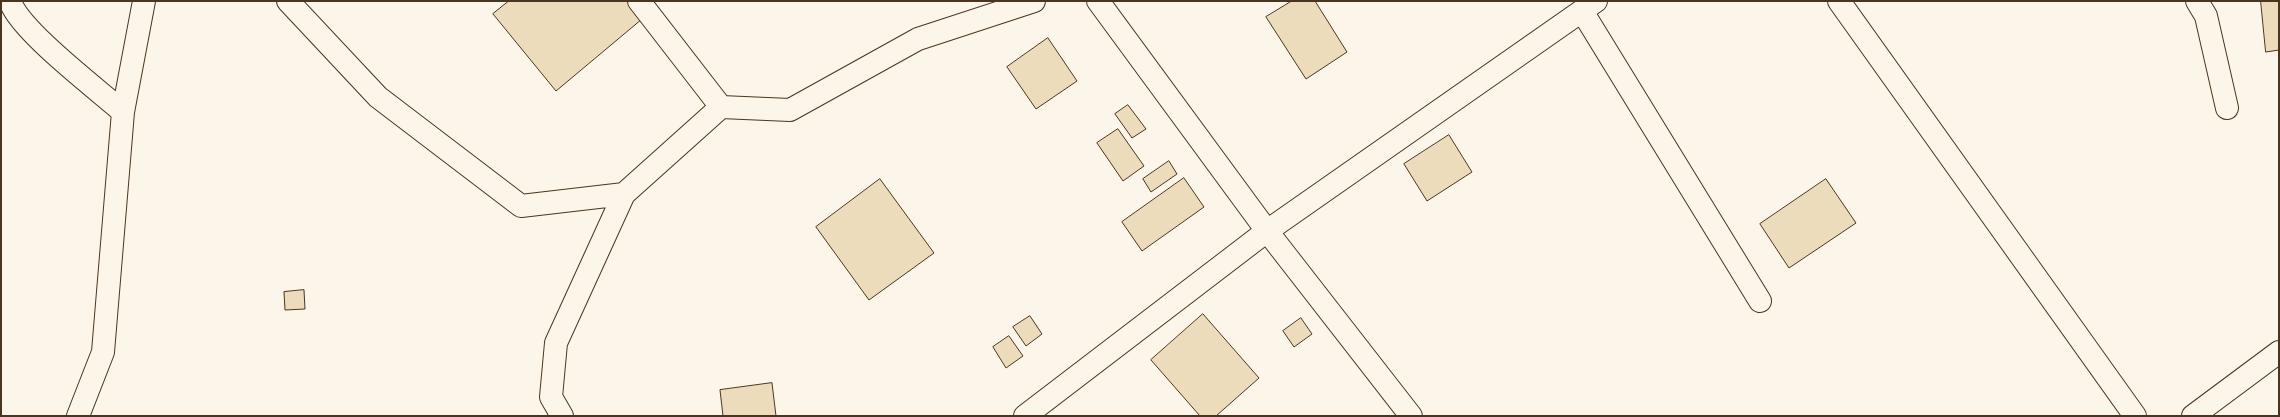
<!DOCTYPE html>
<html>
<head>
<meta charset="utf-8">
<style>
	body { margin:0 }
	#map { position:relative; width:2280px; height:417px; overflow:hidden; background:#fbf6e9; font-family:"Space Grotesk",sans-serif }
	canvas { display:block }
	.frame { position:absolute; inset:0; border:2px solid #4a3520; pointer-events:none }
</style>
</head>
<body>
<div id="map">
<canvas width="2280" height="417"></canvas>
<div class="frame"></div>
</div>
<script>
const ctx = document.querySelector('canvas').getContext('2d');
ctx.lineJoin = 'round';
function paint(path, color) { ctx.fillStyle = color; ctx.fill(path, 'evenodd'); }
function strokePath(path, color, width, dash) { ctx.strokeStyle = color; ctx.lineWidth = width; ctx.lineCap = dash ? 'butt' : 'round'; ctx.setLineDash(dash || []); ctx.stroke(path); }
const building = new Path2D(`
	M509 1H637L648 14 556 91 493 14Z
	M1292 1H1315L1347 52 1306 79 1266 17Z
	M2261 1H2279V50L2266 52Z
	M1048 38 1077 81 1036 109 1007 67Z
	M1128 105 1146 129 1132 138 1115 114Z
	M1118 129 1144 166 1123 181 1097 143Z
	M1449 135 1472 172 1427 201 1404 164Z
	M1169 161 1177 174 1151 192 1143 179Z
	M1184 178 1204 207 1142 251 1122 222Z
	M880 179 934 253 869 300 816 227Z
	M1826 179 1856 223 1789 268 1760 224Z
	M304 290 305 309 285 310 284 292Z
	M1203 314 1259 378 1216 416H1200L1151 360Z
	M1030 316 1042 334 1026 346 1013 327Z
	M1301 318 1312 334 1294 347 1283 331Z
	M1009 336 1023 356 1006 368 993 347Z
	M772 383 776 416H723L720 390Z`);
const street = new Path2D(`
	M10 1C19 30 97 89 123 112L103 352 78 416
	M288 1 378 97 521 206 624 194
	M639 1 721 107
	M1098 1 1267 231 1411 416
	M1839 1 2135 416
	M2197 1 2206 16 2227 108
	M1582 11 1760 301
	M123 112 144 1
	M562 416 551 397 556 343 624 194 721 107 790 110 918 39 1034 1
	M1025 416 1267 231 1596 1
	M2193 416 2279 352`);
paint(building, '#ecdcbc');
strokePath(building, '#4a3520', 1);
strokePath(street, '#4a3520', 24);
strokePath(street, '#fbf6e9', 22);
</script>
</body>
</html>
